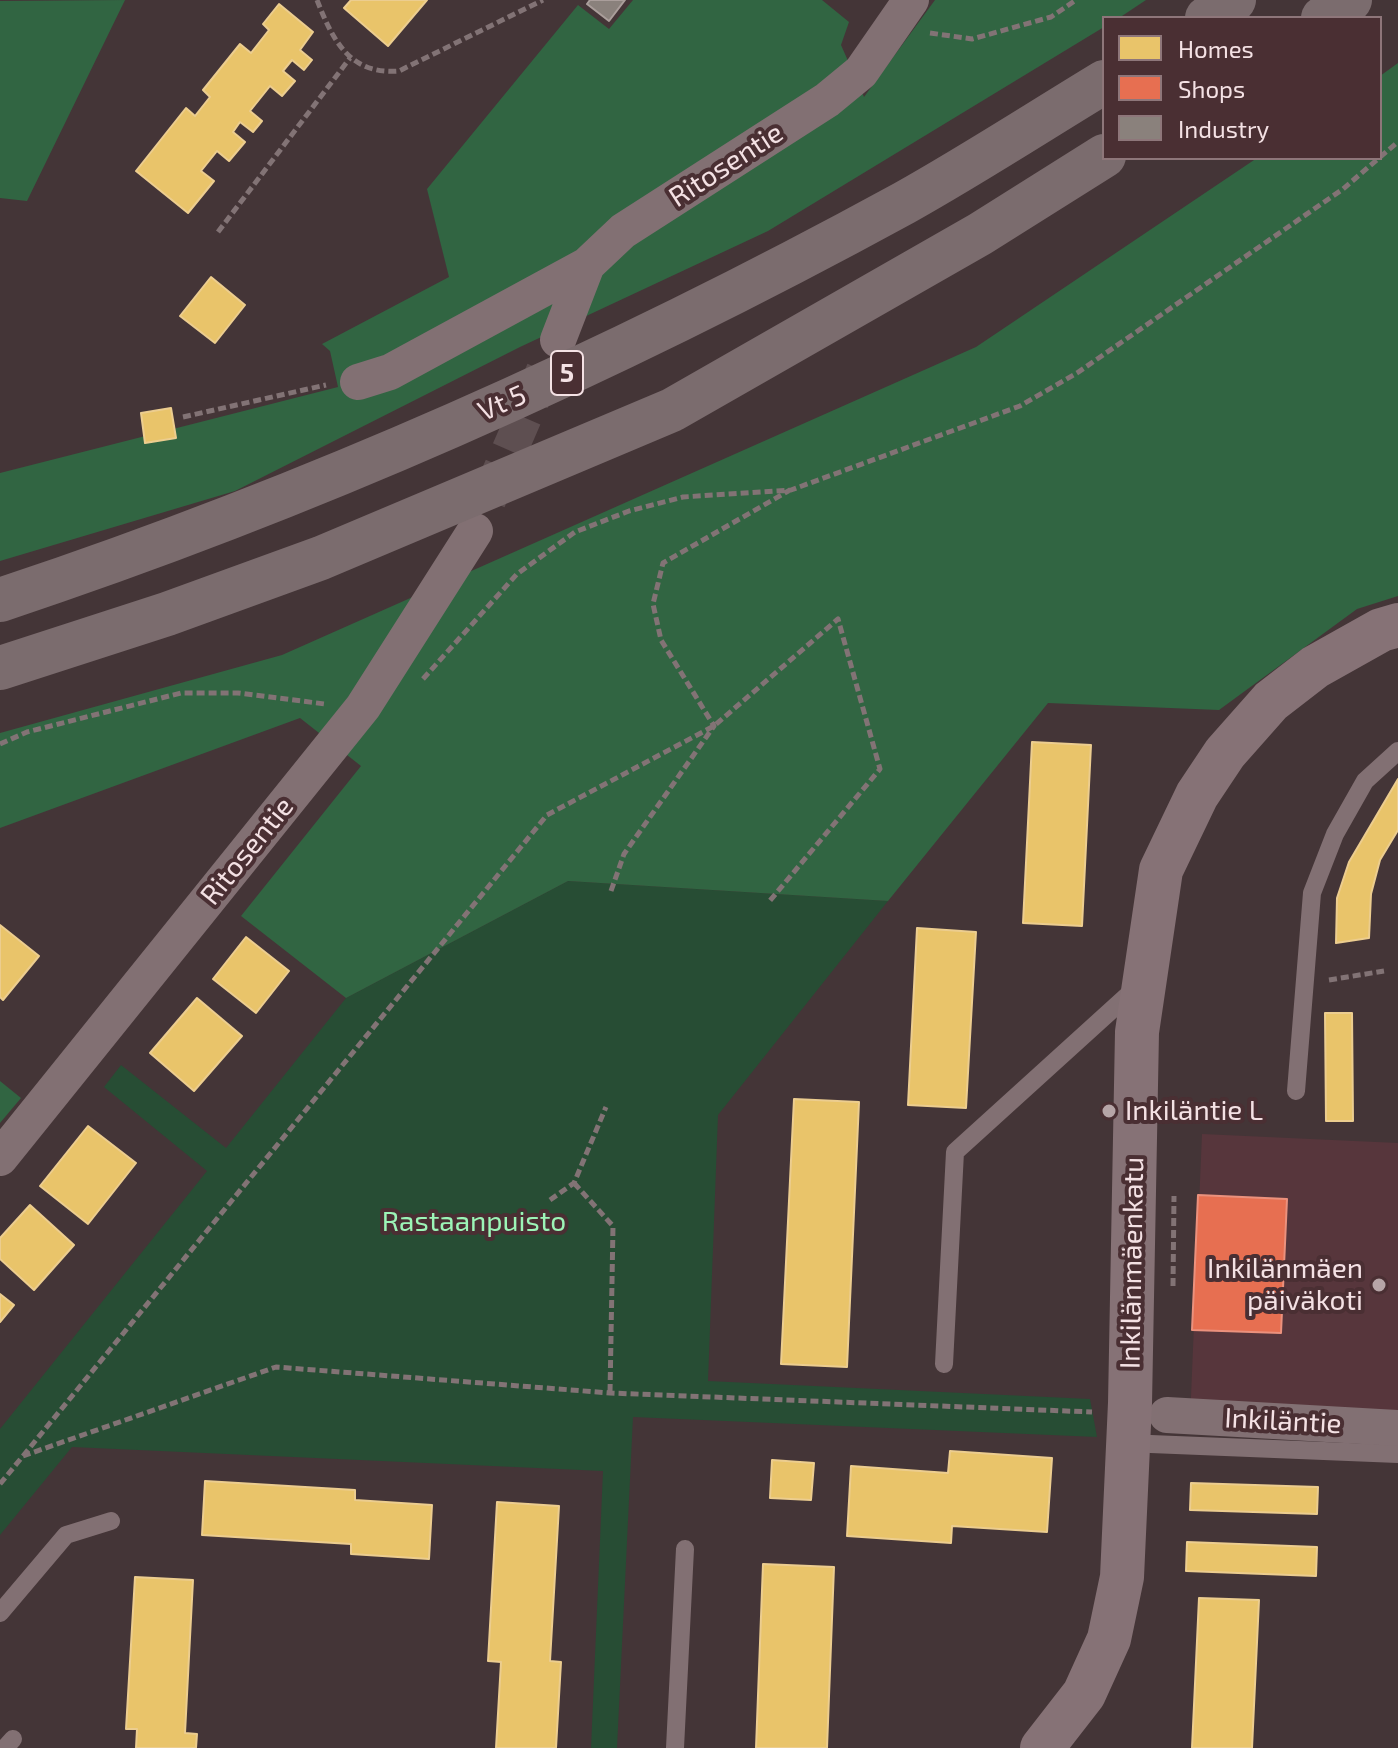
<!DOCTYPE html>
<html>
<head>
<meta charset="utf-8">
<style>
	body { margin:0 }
	#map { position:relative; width:1398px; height:1748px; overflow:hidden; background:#443537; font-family:"Exo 2",sans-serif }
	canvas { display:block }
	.legend { position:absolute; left:1102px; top:16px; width:280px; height:144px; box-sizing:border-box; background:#4a2f33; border:2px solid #8e767a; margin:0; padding:10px 14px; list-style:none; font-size:24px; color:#f4e1e4 }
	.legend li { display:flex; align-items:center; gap:16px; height:40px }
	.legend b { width:40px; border:2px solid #8e767a }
</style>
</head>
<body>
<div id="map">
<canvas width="1398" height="1748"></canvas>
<ul class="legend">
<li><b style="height:22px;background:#e9c46a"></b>Homes</li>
<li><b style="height:22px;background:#e76f51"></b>Shops</li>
<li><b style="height:22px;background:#8a817c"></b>Industry</li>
</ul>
</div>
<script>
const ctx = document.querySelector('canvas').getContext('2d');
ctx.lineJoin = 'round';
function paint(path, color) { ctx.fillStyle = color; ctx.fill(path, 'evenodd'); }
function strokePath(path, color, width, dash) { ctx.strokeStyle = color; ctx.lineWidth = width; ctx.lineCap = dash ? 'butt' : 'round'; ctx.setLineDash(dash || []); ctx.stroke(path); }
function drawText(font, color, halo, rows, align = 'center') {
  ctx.font = font + ' "Exo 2",sans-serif'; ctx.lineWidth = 8; ctx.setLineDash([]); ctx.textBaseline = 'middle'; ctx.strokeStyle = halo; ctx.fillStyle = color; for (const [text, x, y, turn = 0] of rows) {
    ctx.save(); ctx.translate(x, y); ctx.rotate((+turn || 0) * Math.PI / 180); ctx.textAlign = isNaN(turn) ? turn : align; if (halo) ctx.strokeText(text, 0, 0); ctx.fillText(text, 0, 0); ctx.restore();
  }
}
const built = new Path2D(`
	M1202 1134 1398 1143V1426L1190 1420Z`);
const green = new Path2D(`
	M568 881 888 901 718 1115 708 1381 1090 1399 1097 1437 633 1417 617 1748H591L603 1471 72 1447 0 1535V1429L207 1171 104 1087 121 1065 226 1148 346 998Z`);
const forest = new Path2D(`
	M125 0 27 201 0 198V1Z
	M633 0H822L849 22 841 45 864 97 935 0H1146L1119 18H1104V27L768 231 520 347 235 491 0 561V473L338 387 330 351 322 344 449 277 427 189 578 5 609 29Z
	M1398 63V596L1357 609 1219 710 1048 703 888 901 568 881 346 998 241 916 361 766 300 718 0 828V733L282 655 976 347 1257 158H1380V76Z
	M0 1081 21 1098 0 1123Z`);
const homes = new Path2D(`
	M351 0H427L388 46 344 8Z
	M279 4 313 32 300 50 312 60 304 70 292 60 283 71 295 81 282 96 270 86 250 111 262 121 253 132 240 122 233 132 245 142 229 161 217 151 201 171 214 181 188 213 136 171 186 108 195 116 210 97 203 90 240 44 251 53 269 30 263 24Z
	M211 277 245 305 215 343 180 316Z
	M171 408 176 438 145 443 141 413Z
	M1032 742 1091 745 1082 926 1023 923Z
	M1398 779V830L1380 860 1371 894 1369 938 1336 943 1337 898 1349 862Z
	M0 925 39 956 3 1000 0 997Z
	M917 928 976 932 966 1108 908 1105Z
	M246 937 289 971 256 1013 213 979Z
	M197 998 242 1036 194 1091 150 1053Z
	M1325 1013H1352L1353 1121H1326Z
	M794 1099 859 1102 847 1367 781 1364Z
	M88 1126 136 1163 88 1224 40 1186Z
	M30 1205 74 1245 34 1290 0 1259V1238Z
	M0 1294 14 1305 0 1322Z
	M950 1451 1052 1458 1047 1532 952 1526 951 1543 847 1536 851 1466 948 1473Z
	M772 1460 814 1463 811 1500 770 1498Z
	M205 1481 355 1490V1500L432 1505 429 1559 351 1554V1544L202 1535Z
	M1191 1483 1318 1487 1317 1514 1190 1510Z
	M497 1502 559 1506 550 1661 561 1662 556 1748H496L501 1662 488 1661Z
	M1187 1542 1317 1547 1316 1576 1186 1571Z
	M763 1564 834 1567 827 1748H756Z
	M135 1577 193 1580 185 1733 197 1734 196 1748H136L137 1729H126Z
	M1199 1598 1259 1600 1252 1748H1192Z`);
const shops = new Path2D(`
	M1198 1195 1287 1199 1281 1333 1192 1330Z`);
const industry = new Path2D(`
	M590 0H625L609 21 587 4Z`);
const streetTunnel = new Path2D(`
	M488 500 544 371`);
const path = new Path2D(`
	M317 0C333 41 350 75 399 71L543 0
	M930 33 972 39 1051 17 1076 0
	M1380 157 1398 142
	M218 232 350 58
	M183 417 326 385
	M423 679 517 574 575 532 629 511 683 497 791 490 1020 406 1077 373 1343 189 1379 158
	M0 744 27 732 181 693H238L325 704
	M611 891 624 854 714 726 661 640 653 604 663 563 790 490
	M1329 980 1384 971
	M574 1183 613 1226 610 1393
	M550 1200 574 1183 606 1107
	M1173 1286 1174 1196
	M23 1456 547 815 714 726 838 619 880 769 768 903
	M0 1484 23 1456 276 1367 610 1393 1092 1412`);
const lane = new Path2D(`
	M1296 1091 1312 893 1335 834 1365 781 1398 751
	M944 1364 955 1152 1138 986
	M1126 1443 1398 1454
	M0 1613 66 1535 111 1521
	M5 1748 13 1739
	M675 1748 685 1549`);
const street = new Path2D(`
	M558 340 587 265 623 231 827 100 861 72 911 0
	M358 382 390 372 587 265
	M0 1158 363 707 475 531
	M1167 1415 1398 1428`);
const secondary = new Path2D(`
	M1042 1748 1084 1694 1109 1639 1122 1577 1130 1403 1137 1032 1161 870 1197 795 1225 753 1271 701 1315 667 1381 630 1398 625`);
const highway = new Path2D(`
	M1207 18 1234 0
	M1323 18 1350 0
	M0 600C313 496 615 361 904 203 972 165 1038 122 1104 82
	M0 668 167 614 321 558 672 410 980 234 1104 156`);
const markers = [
	[1109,1111,8,"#b6a5a7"],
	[1379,1285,8,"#b6a5a7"]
];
const shields = [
	[567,373,32]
];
const shieldNames = [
	["5",567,373]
];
const streetNames = [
	["Ritosentie",726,165,-33],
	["Vt 5",502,403,-24],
	["Ritosentie",247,851,-51],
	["Inkilänmäenkatu",1132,1263,-89],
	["Inkiläntie",1283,1421,3]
];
const poiNames = [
	["Inkiläntie L",1125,1111],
	["Inkilänmäen",1363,1269,"right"],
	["päiväkoti",1363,1301,"right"]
];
const parkNames = [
	["Rastaanpuisto",474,1222]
];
paint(built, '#57363c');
paint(green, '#274d34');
paint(forest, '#316542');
paint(homes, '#e9c46a');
strokePath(homes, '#eccd8f', 2);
paint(shops, '#e76f51');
strokePath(shops, '#eb917d', 2);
paint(industry, '#8a817c');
strokePath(industry, '#aa9e9b', 2);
strokePath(streetTunnel, '#5e4f51', 36, [36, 18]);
strokePath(path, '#827375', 5, [8, 4]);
strokePath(lane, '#827073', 18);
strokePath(street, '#827073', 36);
strokePath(secondary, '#867276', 44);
strokePath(highway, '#7b6c6e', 44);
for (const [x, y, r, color] of markers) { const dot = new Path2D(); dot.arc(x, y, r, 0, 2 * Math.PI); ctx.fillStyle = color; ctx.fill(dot); strokePath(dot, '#4a2f33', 3); }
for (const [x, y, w] of shields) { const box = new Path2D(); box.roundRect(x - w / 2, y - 22, w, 44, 6); ctx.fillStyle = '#4a2f33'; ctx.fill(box); strokePath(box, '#f4e1e4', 2); }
drawText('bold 26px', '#f4e1e4', null, shieldNames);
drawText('28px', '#f4e1e4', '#4a2f33', streetNames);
drawText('28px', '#f4e1e4', '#4a2f33', poiNames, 'left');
drawText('28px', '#9cf5b7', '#4a2f33', parkNames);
</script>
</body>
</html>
